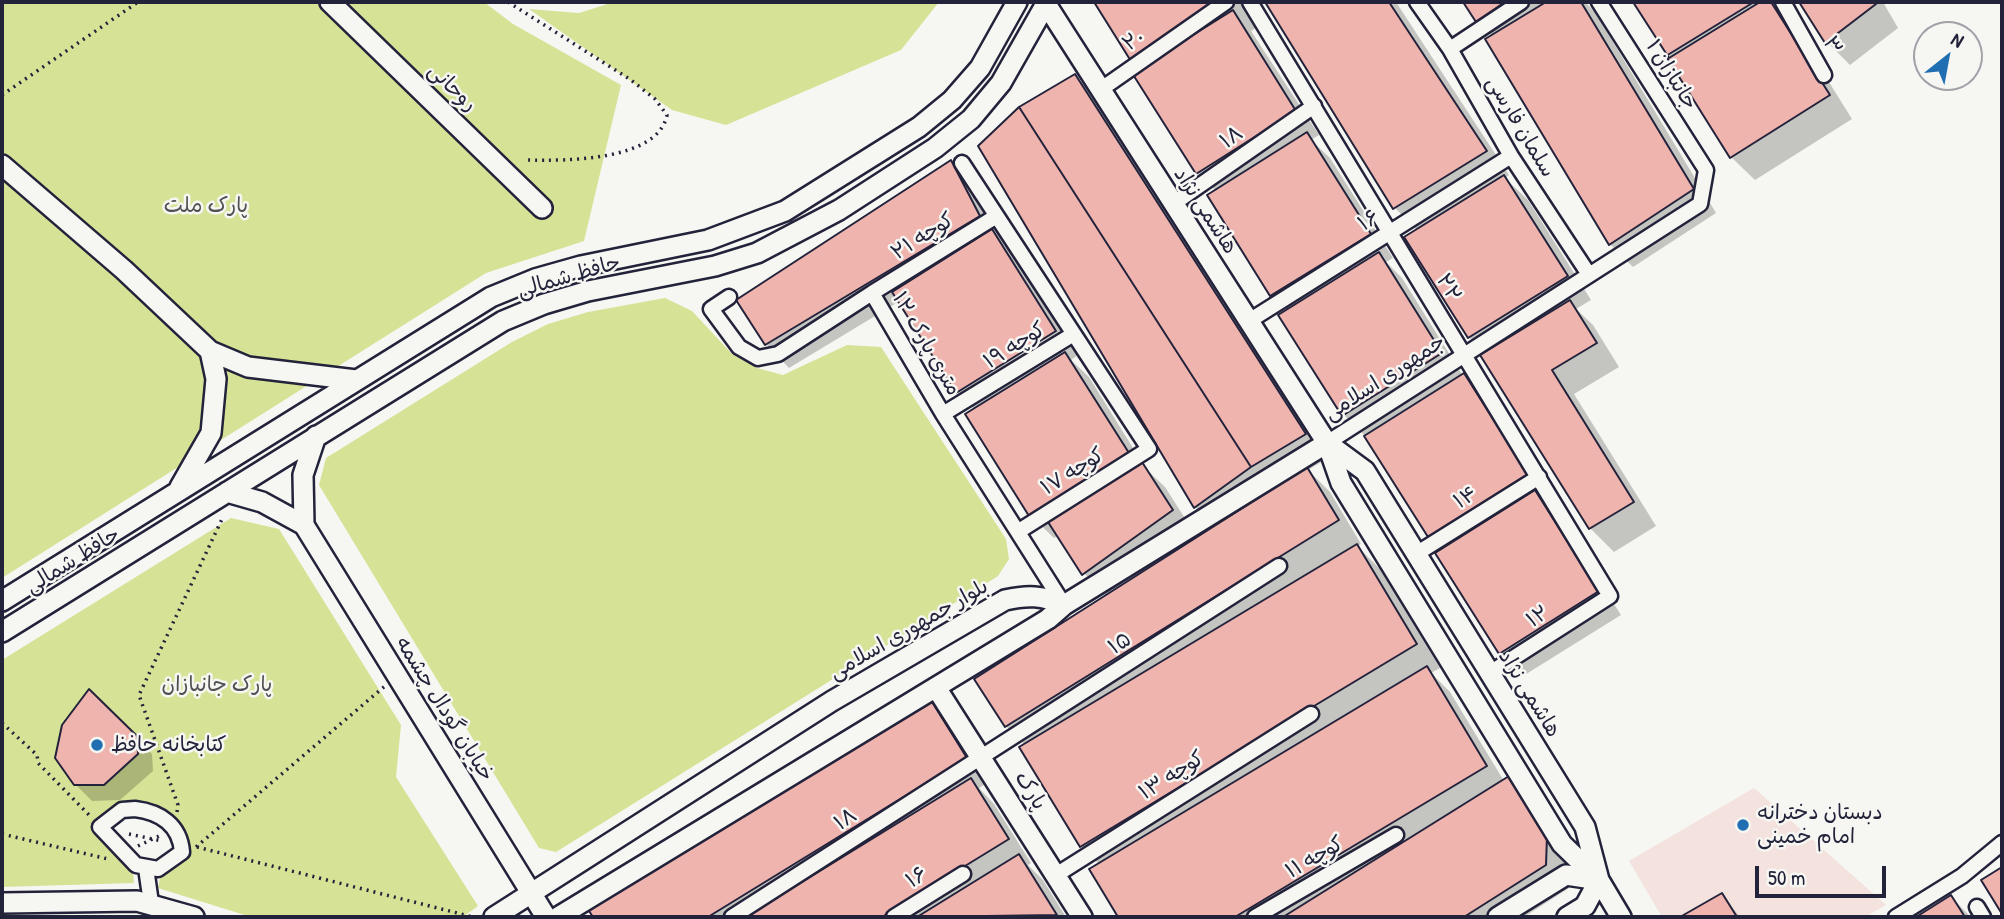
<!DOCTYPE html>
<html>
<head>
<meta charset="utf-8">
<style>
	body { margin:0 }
	#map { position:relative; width:2004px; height:919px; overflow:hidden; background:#f6f6f2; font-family:"Patrick Hand",sans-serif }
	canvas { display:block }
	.frame { position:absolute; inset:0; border:4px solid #22223b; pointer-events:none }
	.north { position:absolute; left:1913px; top:21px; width:70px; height:70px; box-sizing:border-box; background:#f6f6f2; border:2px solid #a1a1a9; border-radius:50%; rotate:31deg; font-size:19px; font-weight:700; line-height:28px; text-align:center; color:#22223b }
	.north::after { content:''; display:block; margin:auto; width:24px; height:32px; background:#1f6fb2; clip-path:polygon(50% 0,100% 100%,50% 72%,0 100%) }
	.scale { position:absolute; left:1755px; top:866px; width:131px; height:32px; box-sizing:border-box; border:4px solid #22223b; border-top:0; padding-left:9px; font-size:21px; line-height:24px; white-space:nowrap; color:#22223b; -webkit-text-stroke:5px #f6f6f2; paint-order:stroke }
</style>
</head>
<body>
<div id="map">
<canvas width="2004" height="919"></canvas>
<div class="frame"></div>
<div class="north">N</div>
<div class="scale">50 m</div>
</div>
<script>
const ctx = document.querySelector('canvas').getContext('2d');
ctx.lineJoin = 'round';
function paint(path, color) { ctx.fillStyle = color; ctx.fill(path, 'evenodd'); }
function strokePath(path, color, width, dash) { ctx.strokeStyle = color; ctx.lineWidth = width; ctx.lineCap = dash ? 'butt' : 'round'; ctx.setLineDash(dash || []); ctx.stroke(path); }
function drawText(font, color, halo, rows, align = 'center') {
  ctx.font = font + ' "Patrick Hand","Playpen Sans Arabic",sans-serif'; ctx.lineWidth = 5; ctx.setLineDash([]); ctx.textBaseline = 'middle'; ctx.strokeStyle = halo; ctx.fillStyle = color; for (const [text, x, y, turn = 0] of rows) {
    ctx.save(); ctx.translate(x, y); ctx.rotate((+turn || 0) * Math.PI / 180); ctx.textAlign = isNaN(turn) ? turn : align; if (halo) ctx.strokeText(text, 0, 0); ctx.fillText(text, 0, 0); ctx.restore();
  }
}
const built = new Path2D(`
	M1754 788 1886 905 1865 917H1662L1629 861Z`);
const green = new Path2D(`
	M2 2H484L513 24 621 85 584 241 486 273 2 578Z
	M614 2H939L901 50 726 125 672 110 529 9 579 13Z
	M665 298 692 311 732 354 757 368 783 375 847 345 881 347 1006 539 1009 559 998 576 556 852 539 848 319 485 326 458 512 342 548 324 588 312Z
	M231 518 279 529 401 725 396 777 478 906 463 917H251L158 888 161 873 190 851C182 813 155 795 119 811 107 816 101 819 93 830L133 872 134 883 2 887V660Z`);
const shadow = new Path2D(`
	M1096 2H1241L1257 27 1251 31 1319 135 1311 140 1330 158 1393 258 1386 262 1402 278 1463 376 1487 399 1550 498 1544 502 1558 516 1621 615 1523 676 1500 653 1443 550 1429 536 1367 438 1344 415 1281 315 1288 311 1272 295 1209 196 1216 191 1198 173Z
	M1267 2H1396L1509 175 1505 178 1528 200 1591 300 1576 309 1593 325 1619 367 1574 394 1656 526 1614 552 1590 528 1483 355 1486 354 1469 337 1407 238 1418 231 1395 208Z
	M1465 2H1585L1595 12 1716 213 1633 267 1610 244 1493 36Z
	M1635 2H1779L1852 119 1755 180 1731 157Z
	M1802 2H1883L1898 28 1850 65 1827 42Z
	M1075 76 1099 99 1328 458 1308 470 1330 492 1361 544 1357 546 1380 569 1440 668 1431 673 1450 692 1504 781 1569 861V888L1524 917H1120L1091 870 1100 865 1081 846 1025 745 1006 726 1107 597 1084 573 1059 535 1054 538 1030 515 975 410 957 392 900 301 789 368 766 344 950 163 974 186 1001 240 1015 255 1078 355 1071 360 1089 377 1146 469 1165 487 1195 534 1157 561 1159 563 1216 527 1195 507Z
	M90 692 152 754 153 771 120 800 92 801 75 784Z
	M929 699 953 723 989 782 979 788 994 804 1031 863 1028 865 1043 880 1066 917H595L590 908Z
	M1722 895 1740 917H1684Z
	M1951 897 1971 917H1919Z`);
const building = new Path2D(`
	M1094 2H1234L1235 3 1134 66Z
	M1265 2H1389L1487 151 1393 209Z
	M1463 2H1505L1476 22Z
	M1546 2H1581L1694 189 1609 245 1485 39Z
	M1633 2H1760L1669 58Z
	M1754 2H1771L1830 95 1730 158 1666 56Z
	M1799 2H1874L1876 4 1825 43Z
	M1233 10 1296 111 1196 174 1132 73Z
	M1075 74 1306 434 1251 467 1019 107Z
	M1019 107 1251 467 1194 508 978 146Z
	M1307 132 1371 234 1270 296 1207 195Z
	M951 160 980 216 765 345 736 300Z
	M1504 175 1568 276 1468 338 1404 237Z
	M992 229 1056 331 956 393 892 292Z
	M1379 252 1442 353 1342 416 1278 315Z
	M1570 300 1597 343 1552 370 1634 502 1589 529 1480 355Z
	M1065 352 1129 453 1029 516 965 414Z
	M1464 373 1528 474 1428 537 1364 436Z
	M1142 462 1173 510 1082 575 1048 522Z
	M1307 467 1339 520 1005 727 974 679Z
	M1535 490 1599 591 1499 654 1435 553Z
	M1357 544 1417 644 1080 847 1019 747Z
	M1427 666 1487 766 1235 917H1118L1089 869Z
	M89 689 137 736 138 754 104 785H74L55 758 62 725Z
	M929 697 967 758 708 917H593L587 908Z
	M1509 776 1547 836 1546 865 1464 917H1283Z
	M971 778 1009 839 882 917H745Z
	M1019 854 1057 915 917 917Z
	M2002 867V914L1981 880Z
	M1722 893 1737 917H1680Z
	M1951 895 1965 917H1916Z`);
const path = new Path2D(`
	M508 2 631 80 655 99 667 115C658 161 566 161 527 160
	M2 95 138 2
	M2 723 37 755 38 763 91 817
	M177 812 178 805 139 695 223 517
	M2 834 108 859
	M129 834 162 841
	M138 846 159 836
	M196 847 385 686
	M197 847 473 917`);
const street = new Path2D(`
	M1250 2 1610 596 1490 673
	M1417 2 1450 49 1511 156 1588 273
	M1783 2 1824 75
	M1450 49 1521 2
	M1100 90 1226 2
	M962 163 1149 449 1019 531
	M1173 204 1314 106
	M872 293 995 217
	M729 297 711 309 739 347 758 358 778 354 872 293 943 414 1064 605
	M1249 321 1511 156
	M943 414 1072 335
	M1327 443 1700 204 1706 170 1599 2
	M1416 554 1539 477
	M135 809C160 812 180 825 182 852L158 869 136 865 100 827 122 810Z
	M146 868 151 903
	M1056 875 1311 714
	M1977 907 1983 917
	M732 917 1279 566
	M894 917 963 874
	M1255 917 1396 835
	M1896 917 1962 876 2002 843`);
const secondary = new Path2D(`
	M330 2 542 208
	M1046 4 1327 443 1341 483 1562 844 1599 880
	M2 165 124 270 210 351 248 367 356 380
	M1327 443 1365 471 1585 827 1599 880 1621 917
	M180 487 211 433 216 379 210 351
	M227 492 262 502 304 525
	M304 525 546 917
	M304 525 303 475 316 436
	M2 601 491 297 535 279 581 266 708 240 785 211 919 127 952 100 980 68 1017 2
	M2 632 503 321 544 304 588 291 715 266 757 253 839 210 935 148 971 119 1001 83 1047 2
	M937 689 1082 917
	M2 903 137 901 194 917
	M494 917 832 701 1005 600C1027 595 1043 595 1064 605
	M558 917 1048 619 1064 605 1327 443
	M1498 917 1566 875 1599 880
	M1567 917 1585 906 1599 880`);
const markers = [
	[97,745,7,"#1f6fb2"],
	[1743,825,7,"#1f6fb2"]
];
const streetNames = [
	["۲۰",1134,41,-35],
	["۳",1832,46,60],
	["جانبازان ۱",1671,75,58],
	["روحانی",452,88,44],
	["سلمان فارسی",1520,127,59],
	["۱۸",1232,138,-35],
	["هاشمی نژاد",1205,211,57],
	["۱۶",1369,221,-32],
	["کوچه ۲۱",923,237,-32],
	["حافظ شمالی",569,277,-16],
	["۲۲",1448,288,59],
	["۱۲ متری پارک",926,344,60],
	["کوچه ۱۹",1015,346,-32],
	["جمهوری اسلامی",1385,378,-33],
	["کوچه ۱۷",1073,472,-32],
	["۱۴",1466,498,-32],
	["حافظ شمالی",73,561,-32],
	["۱۲",1538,617,-33],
	["بلوار جمهوری اسلامی",909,630,-30],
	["۱۵",1120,644,-33],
	["هاشمی نژاد",1529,694,58],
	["خیابان گودال چشمه",444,709,58],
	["کوچه ۱۳",1172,776,-32],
	["پارک",1030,791,58],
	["۱۸",846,820,-33],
	["کوچه ۱۱",1315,858,-30],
	["۱۶",917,878,-32]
];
const parkNames = [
	["پارک ملت",206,206],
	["پارک جانبازان",217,685]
];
const poiNames = [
	["کتابخانه حافظ",111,745],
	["دبستان دخترانه",1757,813],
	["امام خمینی",1757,837]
];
paint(built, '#f4e2de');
paint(green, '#d6e396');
paint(shadow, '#0003');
paint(building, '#f0b4af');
strokePath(building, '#22223b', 2);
strokePath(street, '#22223b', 19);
strokePath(secondary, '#22223b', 24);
strokePath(path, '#22223b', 3.5, [2, 5]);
strokePath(street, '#f6f6f2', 14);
strokePath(secondary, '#f6f6f2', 19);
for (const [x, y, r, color] of markers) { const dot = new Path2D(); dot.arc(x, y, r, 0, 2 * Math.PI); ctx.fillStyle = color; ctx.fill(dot); strokePath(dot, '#f6f6f2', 2.5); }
drawText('21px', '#22223b', '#f6f6f2', streetNames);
drawText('21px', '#4f5252', '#f6f6f2', parkNames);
drawText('21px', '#22223b', '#f6f6f2', poiNames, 'left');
</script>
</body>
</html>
